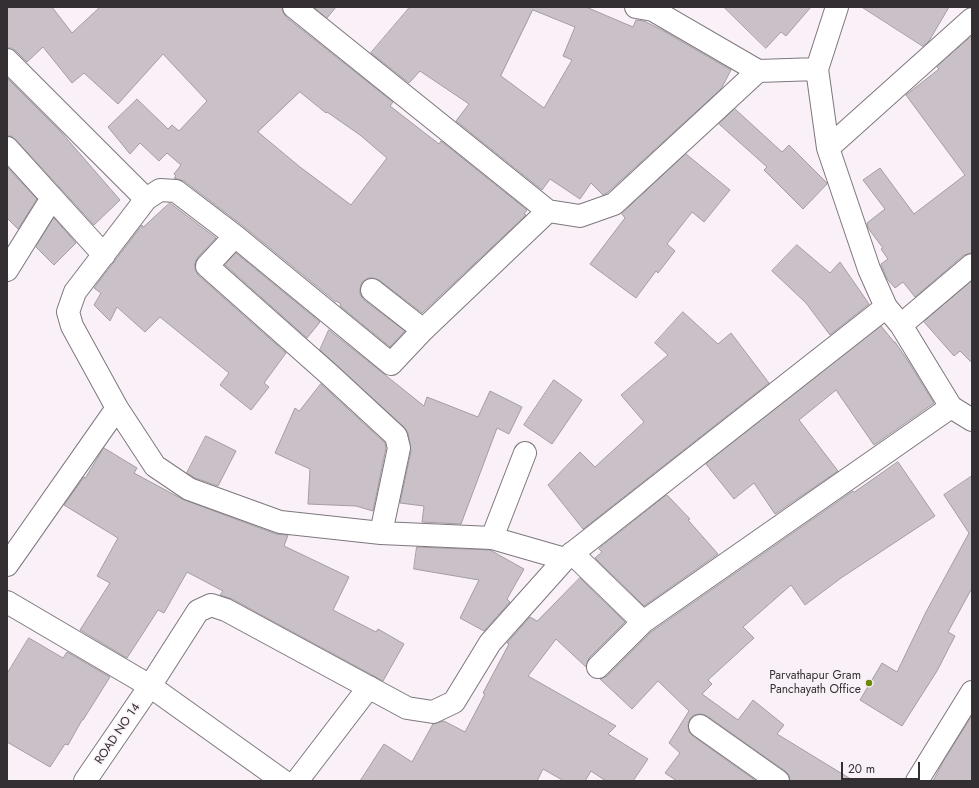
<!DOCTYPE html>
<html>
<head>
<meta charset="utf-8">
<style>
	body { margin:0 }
	#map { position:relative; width:979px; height:788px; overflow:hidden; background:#f9f1f7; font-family:Jost,sans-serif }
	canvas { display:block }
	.frame { position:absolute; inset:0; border:8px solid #332f32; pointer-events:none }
	.scale { position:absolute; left:841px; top:762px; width:79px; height:18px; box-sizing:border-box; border:2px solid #332f32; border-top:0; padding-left:5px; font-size:12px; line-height:14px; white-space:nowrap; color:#332f32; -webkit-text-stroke:3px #f9f1f7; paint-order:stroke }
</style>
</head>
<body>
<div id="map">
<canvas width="979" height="788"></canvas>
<div class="frame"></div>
<div class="scale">20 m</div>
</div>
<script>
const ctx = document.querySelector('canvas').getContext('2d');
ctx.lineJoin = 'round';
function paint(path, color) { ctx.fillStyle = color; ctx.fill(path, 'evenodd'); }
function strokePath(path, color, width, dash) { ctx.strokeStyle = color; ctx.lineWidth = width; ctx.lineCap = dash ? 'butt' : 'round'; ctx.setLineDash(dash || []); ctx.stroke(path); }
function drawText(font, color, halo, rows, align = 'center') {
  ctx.font = font + ' Jost,sans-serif'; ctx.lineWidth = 3; ctx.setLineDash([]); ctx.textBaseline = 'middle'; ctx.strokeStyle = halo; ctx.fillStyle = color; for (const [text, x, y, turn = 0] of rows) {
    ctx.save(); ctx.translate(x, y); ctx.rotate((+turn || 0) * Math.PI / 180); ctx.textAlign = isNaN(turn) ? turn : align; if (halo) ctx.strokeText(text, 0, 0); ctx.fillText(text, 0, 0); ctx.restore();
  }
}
const building = new Path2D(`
	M7 7H52L72 33 100 7H282L283 12 286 17 393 102 390 106 439 144 441 141 527 210 524 214 526 215 422 313 379 280 373 278H368L362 282 360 289V294L364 300 405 331 390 347 340 306 341 304 336 301V302L243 226 184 181 174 178 176 176 174 174 181 165 167 153 159 161 140 143 130 154 108 127 137 99 168 129 172 125 179 131 207 101 163 54 118 104 84 73 72 83 43 47 27 62 16 51 11 48H7ZM300 92 326 113 327 112 360 135 387 158 351 205 300 167 258 132Z
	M314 7H336L327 18Z
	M410 7H586L633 27 636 20 644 21 662 30 731 70 721 89 607 193 603 195 591 183 580 199 550 179 542 190 456 121 469 104 420 71 409 83 371 53ZM533 10 575 27 563 56 572 60 544 108 501 76Z
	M724 7H811L786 36 781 32 766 48Z
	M862 7H949L929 41 923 46Z
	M972 36V253L964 255 915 297 903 282 895 288 887 279 881 264 888 259 881 249 883 248 868 228 867 223 885 209 863 180 880 168 914 214 965 175 906 95 939 69 937 67Z
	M7 78 61 132 120 200 94 225 16 140 11 136H7Z
	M735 109 782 152 789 145 827 183V184L803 209 764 170 767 167 719 124Z
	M686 154 730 190 704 222 692 212 667 244 675 251 658 273 656 271 636 298 590 264 625 218 622 214Z
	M7 167 37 199 18 229 7 218Z
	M170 203 216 238 198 257 195 263V269L198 275 286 353 264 383 269 387 251 410 220 385 229 373 160 317 145 332 117 307 110 321 94 305 101 293 94 288 142 225 143 227Z
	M54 218 76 243 54 265 36 247Z
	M797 245 830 273 840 262 869 304 830 335 806 303 772 271Z
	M236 253 320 322 307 338 225 265Z
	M972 281V363L960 351 954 356 924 322Z
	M683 312 718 344 731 333 769 383 583 529 548 485 580 452 595 467 644 422 621 395 668 355 655 343Z
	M881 326 894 342H895L908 361 934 403 874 445 836 390 799 420 838 471 775 514 754 483 734 499 706 464Z
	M329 330 424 406 427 397 478 417 490 391 522 407 509 434 497 428 461 524 422 522 424 506 400 503 411 451 408 433 404 427 320 350Z
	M554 380 582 400 552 444 524 425Z
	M321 384 385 443 386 448 373 511 356 506 308 504 310 469 275 453 295 408 299 411Z
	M206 436 236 451 218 486 195 478 187 473Z
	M104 448 137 468 134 473 182 499 276 534 288 535 284 546 349 577 333 610 376 632 378 629 404 644 383 681 232 599 220 595 223 591 187 572 164 613 158 610 127 658 80 630 110 583 97 576 118 538 64 505 84 477 85 478Z
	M898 462 935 516 841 578 805 605 791 585 743 627 754 638 708 680 712 684 702 694 738 720 753 700 784 725 777 734 854 781H790L789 775 785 771 707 716 701 714 694 715 690 719 688 725 689 732 693 736 756 781H677L665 773 680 753 669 743 689 711 658 681 632 709 600 679 607 676 651 632 853 491 854 492Z
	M972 476V588L948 632 955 636 937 671 902 726 860 700 882 663 897 672 926 612 969 533 944 495Z
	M667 495 690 519 688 520 718 554 644 606 595 558 602 552 599 549Z
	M417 547 490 550 524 569 507 599 510 602 484 631 460 618 479 580 414 569Z
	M580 578 625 622 589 658 586 667 556 639 528 676 616 726 608 734 648 759 633 781H606L591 771 585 781H564L543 769 537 781H360L384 744 412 762 433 724 444 721 465 732 485 694 483 693 509 644 507 643 530 617 537 621Z
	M29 638 63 658 67 652 110 677 83 720H82L68 745 65 744 50 767 7 742V674Z
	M972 716V781H933L943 762Z`);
const minor = new Path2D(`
	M294 7 548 211
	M636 7 653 10 758 71
	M837 7 817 69 828 148 869 269 886 307 901 325 951 407 972 420
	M7 60 146 199 160 190 176 191 235 236 391 364 423 330 548 211 580 216 614 204 758 71 817 69
	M7 148 104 255
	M828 148 972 19
	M146 199 75 292 68 312 72 326 117 408 155 466 189 489 280 522 381 533 492 538 565 559
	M235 236 207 266 331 376 396 436 399 448 381 533
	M7 270 52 198
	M372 290 423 330
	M901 325 972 265
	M492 538 525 453
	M572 553 643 622
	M7 565 117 408
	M7 602 150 686 283 781
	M598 667 643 622 951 407
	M700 726 778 781
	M85 781 150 686 198 611 211 605 226 610 407 708 433 712 454 702 490 643 565 559 886 307
	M297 781 369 687
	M917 781 972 692`);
const markers = [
	[869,683,4,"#6d8a06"]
];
const poiNames = [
	["Parvathapur Gram",861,676],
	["Panchayath Office",861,690]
];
const streetNames = [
	["ROAD NO 14",118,734,-56]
];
paint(building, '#c9c1c7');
strokePath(building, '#a49ca2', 1);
strokePath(minor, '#7e777d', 24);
strokePath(minor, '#fff', 22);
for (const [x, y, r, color] of markers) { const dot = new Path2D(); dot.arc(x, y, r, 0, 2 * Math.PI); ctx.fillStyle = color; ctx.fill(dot); strokePath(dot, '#f9f1f7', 1.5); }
drawText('12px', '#332f32', '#f9f1f7', poiNames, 'right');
drawText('12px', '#332f32', '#f9f1f7', streetNames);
</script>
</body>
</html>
